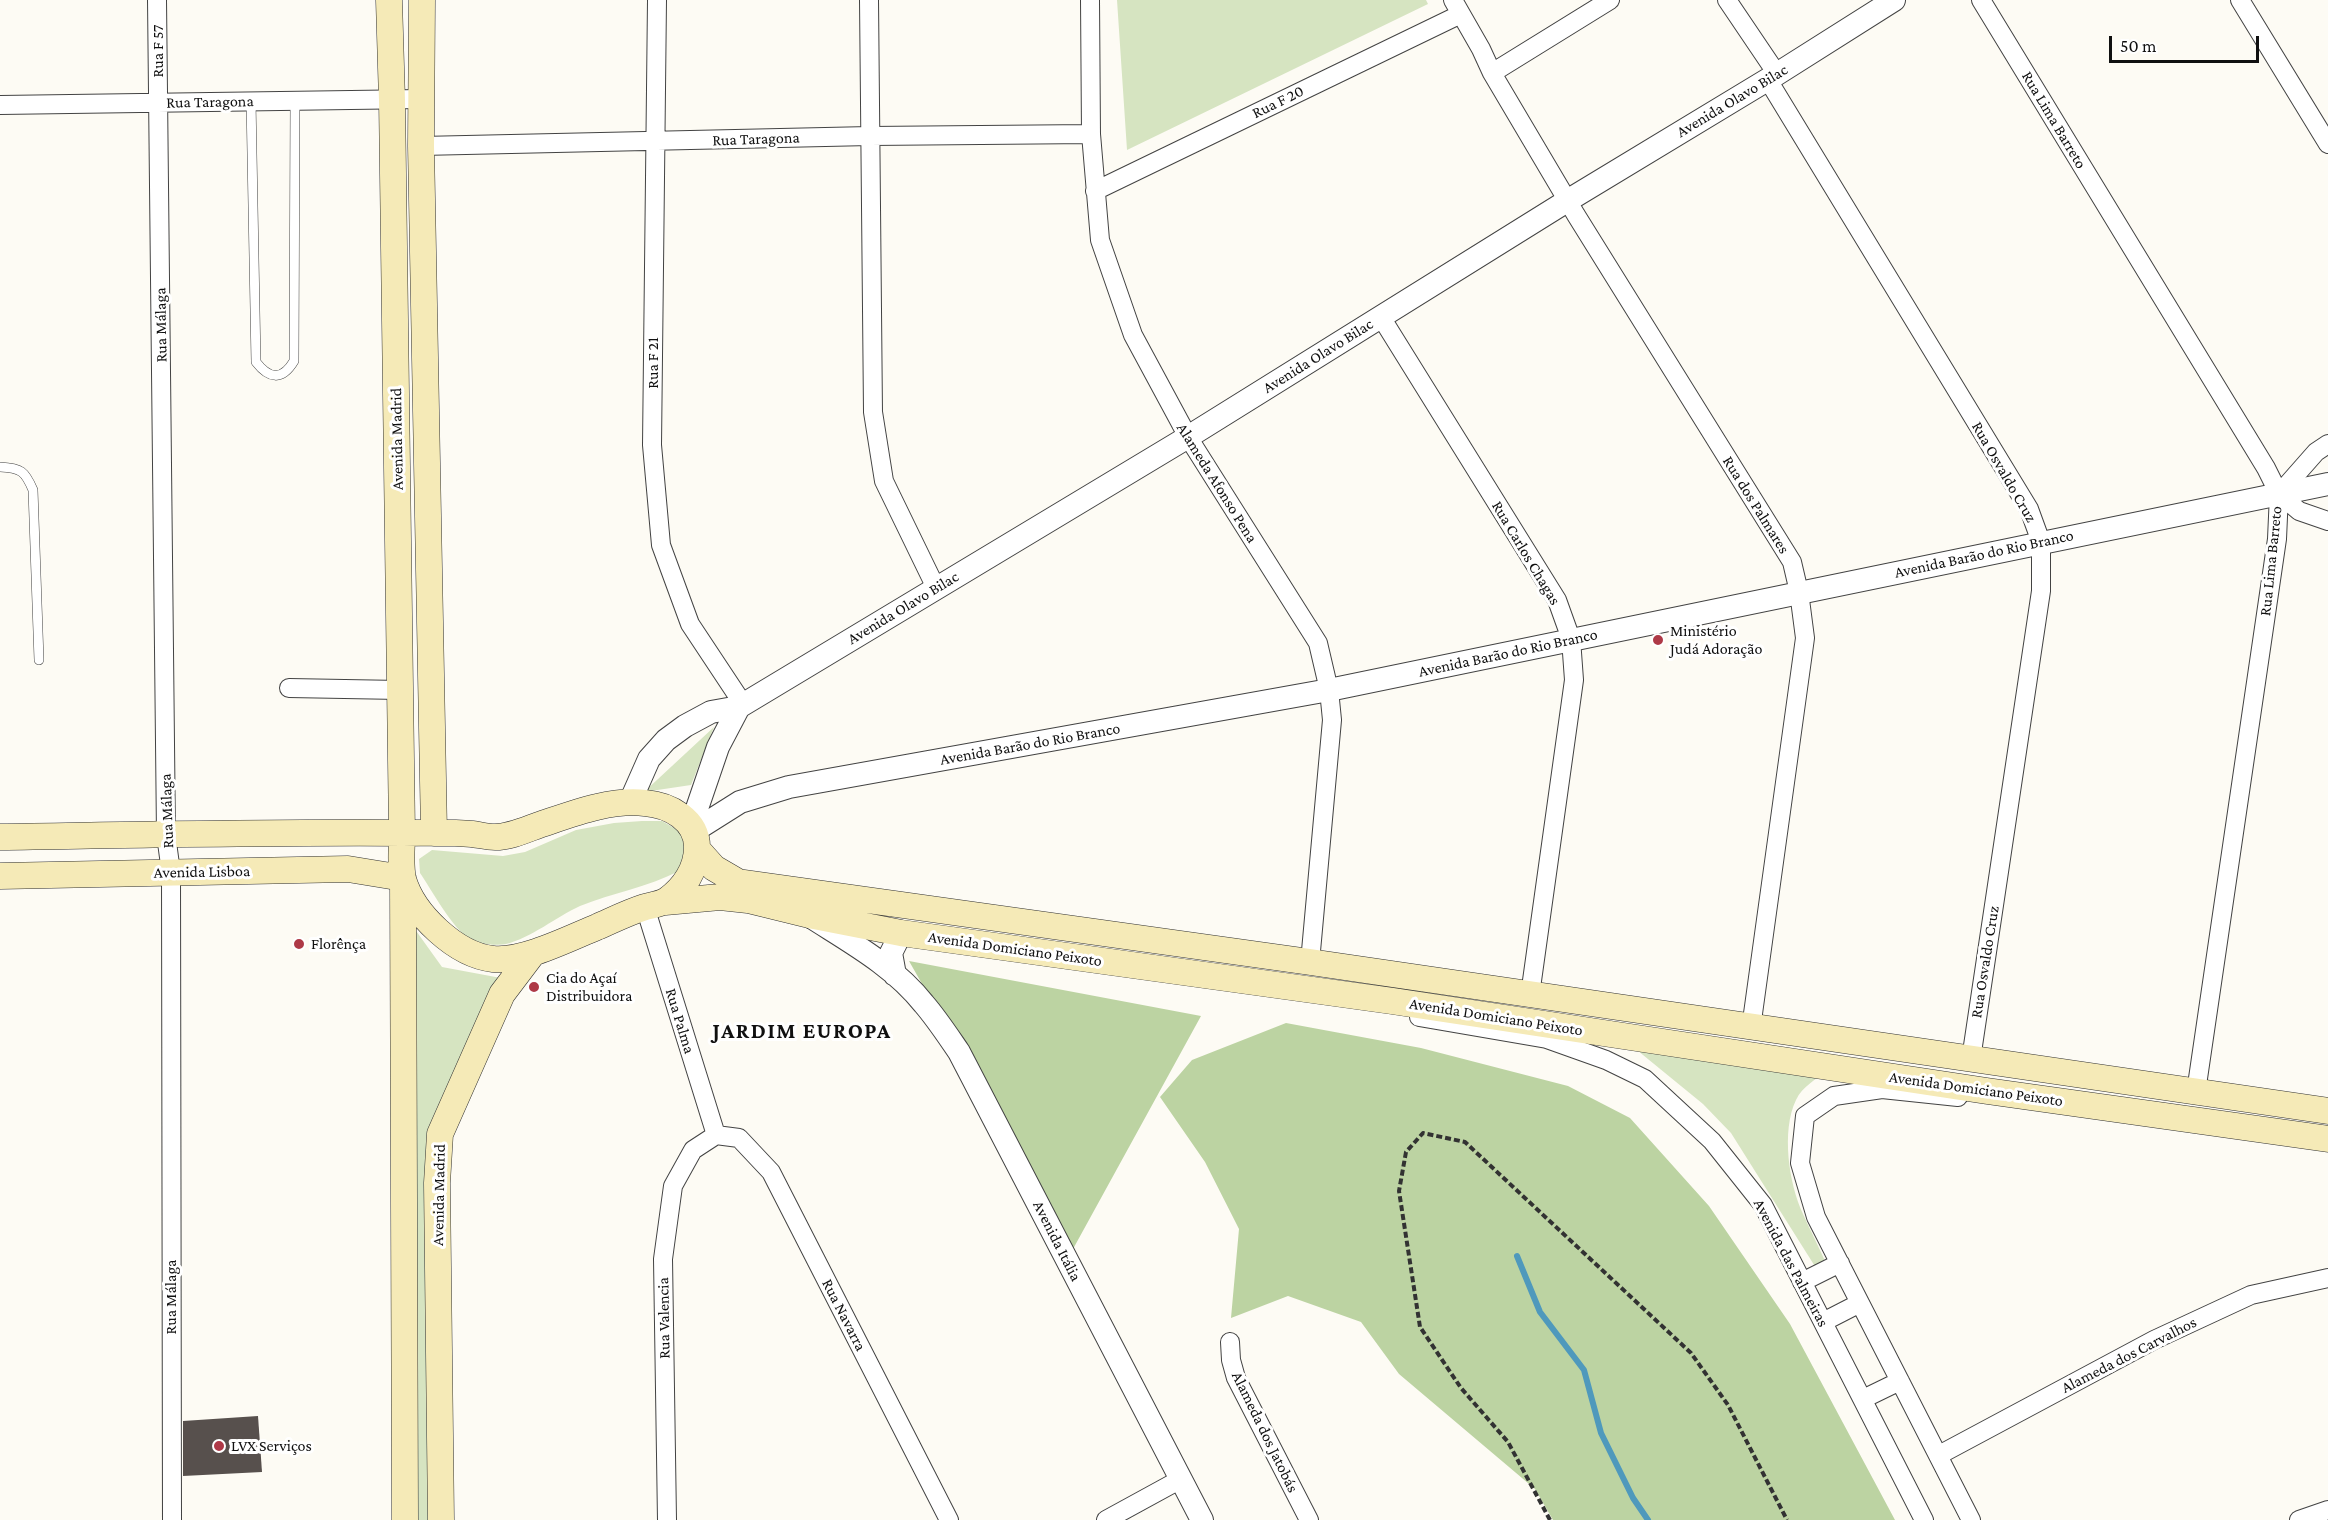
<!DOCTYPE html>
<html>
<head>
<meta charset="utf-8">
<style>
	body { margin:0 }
	#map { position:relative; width:2328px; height:1520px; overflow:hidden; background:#fdfbf4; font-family:"Crimson Pro",serif }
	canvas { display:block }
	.scale { position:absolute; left:2109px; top:36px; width:150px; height:27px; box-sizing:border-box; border:3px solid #101010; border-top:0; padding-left:8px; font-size:18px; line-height:21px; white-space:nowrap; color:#101010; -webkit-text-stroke:4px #fff; paint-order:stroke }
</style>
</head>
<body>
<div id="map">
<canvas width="2328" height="1520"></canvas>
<div class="scale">50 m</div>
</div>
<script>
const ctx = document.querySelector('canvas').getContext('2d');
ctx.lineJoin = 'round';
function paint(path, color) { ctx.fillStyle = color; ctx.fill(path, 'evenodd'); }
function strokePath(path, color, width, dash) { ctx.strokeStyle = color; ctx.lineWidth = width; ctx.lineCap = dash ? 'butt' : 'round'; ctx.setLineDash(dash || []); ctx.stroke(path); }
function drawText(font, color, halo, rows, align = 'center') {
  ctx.font = font + ' "Crimson Pro",serif'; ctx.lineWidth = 6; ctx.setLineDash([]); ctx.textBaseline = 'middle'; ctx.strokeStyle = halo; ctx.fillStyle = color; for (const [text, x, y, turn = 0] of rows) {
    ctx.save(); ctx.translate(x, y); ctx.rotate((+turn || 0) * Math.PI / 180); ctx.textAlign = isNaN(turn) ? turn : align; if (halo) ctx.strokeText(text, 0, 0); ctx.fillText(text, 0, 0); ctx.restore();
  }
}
const green = new Path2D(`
	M1117 0H1426L1428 4 1127 150Z
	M714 727 691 785 644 792Z
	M642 821H662L676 829 683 836 687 846 679 871C648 887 612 893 580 906 556 917 531 938 506 944 496 946 480 944 470 939 454 931 431 889 420 873L419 859 432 850 503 856 525 852 576 830 614 823Z
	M409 921 442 967 501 978 433 1120V1520H415Z
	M1632 1046 1827 1071C1816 1079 1802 1087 1796 1100 1781 1131 1789 1184 1803 1214 1810 1230 1818 1245 1825 1261L1816 1268 1731 1133 1703 1104Z`);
const forest = new Path2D(`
	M909 961 1201 1016 1073 1249Z
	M1286 1023 1421 1048 1568 1086 1630 1118 1709 1206 1790 1324 1895 1520H1553L1535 1489 1399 1374 1361 1322 1288 1296 1231 1318 1239 1229 1205 1162 1160 1097 1192 1060Z`);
const stream = new Path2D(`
	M1517 1256 1540 1312 1584 1370 1601 1433 1633 1498 1648 1520`);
const building = new Path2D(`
	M258 1416 262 1472 183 1476V1421Z`);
const path = new Path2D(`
	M1550 1520 1508 1442 1461 1388 1420 1327 1399 1191 1406 1152 1423 1133 1465 1142 1691 1353 1728 1405 1787 1520`);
const service = new Path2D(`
	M251 101 256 362C269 379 282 381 294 361L295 101
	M0 467C21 468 25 471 33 490L39 660`);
const minor = new Path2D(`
	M157 0 166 835 171 872 172 1520
	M657 0 652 445 661 545 690 624 743 704
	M869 0 873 412 884 481 936 588
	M1090 0 1091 134 1100 240 1133 335 1188 437 1318 643 1329 690 1332 720 1310 962
	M1453 0 1481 49 1492 73 1610 0
	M1727 0 1777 74
	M1981 0 2266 468 2279 494 2277 539 2196 1092
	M2240 0 2328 144
	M1492 73 1576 215 1792 562 1799 592 1805 638 1751 1028
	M1768 80 2029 509 2041 542V591L1971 1059
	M0 105 421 99
	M421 146 870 136 1091 134
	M1095 191 1461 14
	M1381 317 1557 600 1571 639 1574 680 1530 995
	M2328 444 2316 452 2279 494 2299 511 2328 521
	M289 688 400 690
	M645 907 716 1135
	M1419 1017 1547 1039 1606 1060 1645 1079 1712 1141 1763 1205 1924 1520
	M1958 1097 1882 1089 1834 1096 1805 1116 1800 1163 1816 1217 1971 1520
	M716 1135 739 1138 771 1172 949 1520
	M1802 1282 1840 1263
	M1823 1322 1860 1303
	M1230 1342 1231 1360 1236 1378 1309 1520
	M1863 1399 1900 1381
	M1939 1455 2154 1340 2251 1295 2328 1278
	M667 1520 663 1259 673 1186 693 1150 716 1135
	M1106 1520 1181 1479
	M2299 1520 2328 1510`);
const tertiary = new Path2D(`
	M630 802 649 759 666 740 685 726 711 712 739 707 1188 437 1567 201 1777 74 1894 0
	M691 826 718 747 739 707
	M694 831 740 802 789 787 1329 690 2328 484
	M811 917C850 942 894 966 924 1004 937 1019 948 1036 959 1052L1202 1520
	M895 975 891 953 901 933`);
const secondary = new Path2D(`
	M422 0 421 146 434 833
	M0 837C134 835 269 832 403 833 426 833 449 832 472 834 480 835 487 837 495 837 510 837 525 830 539 825 572 814 610 799 645 803 670 805 697 820 697 847 697 869 684 888 667 900 661 904 652 905 645 907 629 912 613 920 597 927 570 938 523 962 493 959 456 955 413 914 403 879 400 865 402 847 402 833L392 100 389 0
	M697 849 714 868 738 882 1310 962 2328 1111
	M0 876 348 869 403 878 405 1520
	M665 902 720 897 748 900 809 915 901 933 1392 1001 1987 1091 2328 1139
	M441 1520 437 1183 440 1134 502 994 533 953`);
const markers = [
	[1658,640,6,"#ae3947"],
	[299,944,6,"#ae3947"],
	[534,987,6,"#ae3947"],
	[219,1446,6,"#ae3947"]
];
const streetNames = [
	["Rua F 57",158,51,-90],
	["Avenida Olavo Bilac",1732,101,-31],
	["Rua Taragona",210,102,-1],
	["Rua F 20",1278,102,-26],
	["Rua Lima Barreto",2054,120,59],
	["Rua Taragona",756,139,-2],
	["Rua Málaga",161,325,-91],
	["Avenida Olavo Bilac",1318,356,-32],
	["Rua F 21",653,363,-90],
	["Avenida Madrid",397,439,-91],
	["Rua Osvaldo Cruz",2004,472,60],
	["Alameda Afonso Pena",1217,483,58],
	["Rua dos Palmares",1756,505,58],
	["Rua Carlos Chagas",1526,553,59],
	["Avenida Barão do Rio Branco",1984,554,-12],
	["Rua Lima Barreto",2271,561,-84],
	["Avenida Olavo Bilac",903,608,-31],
	["Avenida Barão do Rio Branco",1508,653,-12],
	["Avenida Barão do Rio Branco",1030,744,-10],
	["Rua Málaga",167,811,-92],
	["Avenida Lisboa",202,872,-1],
	["Avenida Domiciano Peixoto",1015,949,8],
	["Rua Osvaldo Cruz",1985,962,-81],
	["Avenida Domiciano Peixoto",1496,1017,9],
	["Rua Palma",680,1021,73],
	["Avenida Domiciano Peixoto",1976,1089,8],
	["Avenida Madrid",439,1195,-89],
	["Avenida Itália",1057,1241,63],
	["Avenida das Palmeiras",1791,1263,62],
	["Rua Málaga",171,1297,-90],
	["Rua Navarra",844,1315,63],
	["Rua Valencia",664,1318,-91],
	["Alameda dos Carvalhos",2129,1355,-27],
	["Alameda dos Jatobás",1265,1432,64]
];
const poiNames = [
	["Ministério",1670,631],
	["Judá Adoração",1670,649],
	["Florênça",311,944],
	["Cia do Açaí",546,978],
	["Distribuidora",546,996],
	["LVX Serviços",231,1446]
];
const districtNames = [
	["JARDIM EUROPA",802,1031]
];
paint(green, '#d6e4c1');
paint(forest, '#bcd3a2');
strokePath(stream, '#4f99bc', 6);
paint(building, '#57504d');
strokePath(service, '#434343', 10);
strokePath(minor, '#434343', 20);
strokePath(tertiary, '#434343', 24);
strokePath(secondary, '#323232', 27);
strokePath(path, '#323232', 4, [6, 3]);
strokePath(service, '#fff', 9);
strokePath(minor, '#fff', 18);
strokePath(tertiary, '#fff', 22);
strokePath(secondary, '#f5eab7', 26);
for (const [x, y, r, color] of markers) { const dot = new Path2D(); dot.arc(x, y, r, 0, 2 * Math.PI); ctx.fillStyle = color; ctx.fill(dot); strokePath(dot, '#fff', 2); }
drawText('16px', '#101010', '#fff', streetNames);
drawText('16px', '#101010', '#fff', poiNames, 'left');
ctx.letterSpacing = '1.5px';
drawText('bold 22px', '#101010', '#fff', districtNames);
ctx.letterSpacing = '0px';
</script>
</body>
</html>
